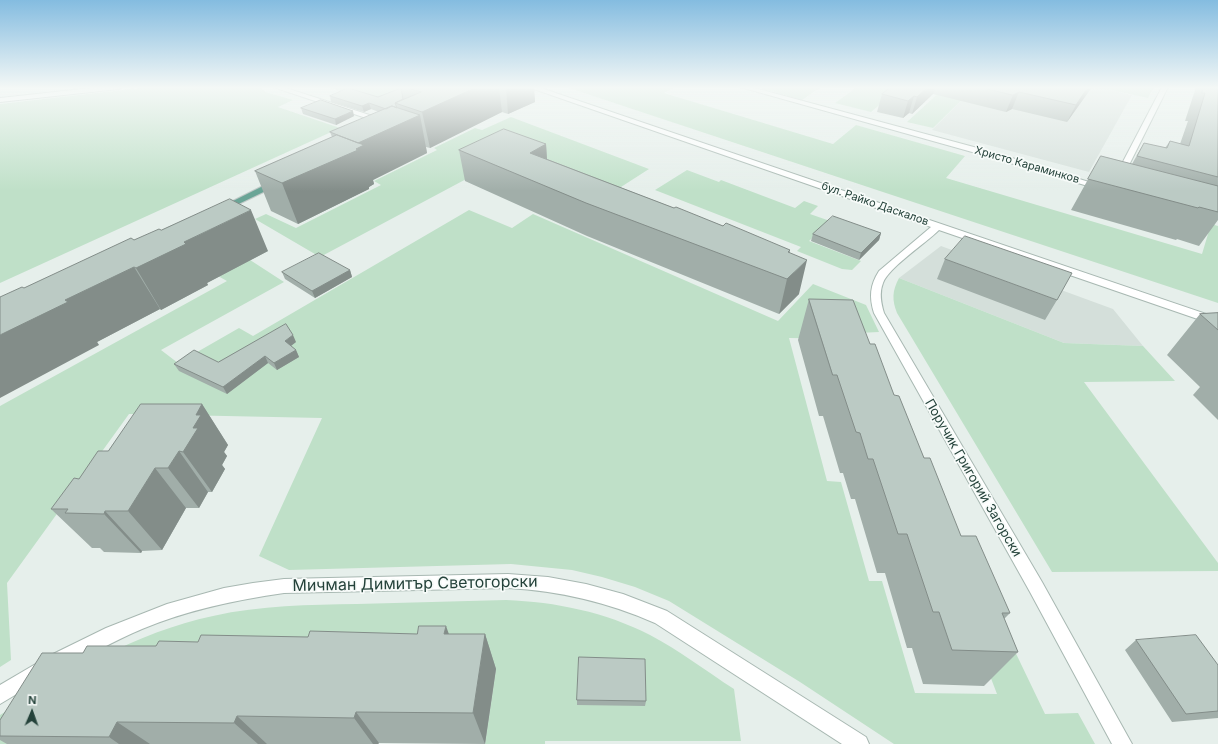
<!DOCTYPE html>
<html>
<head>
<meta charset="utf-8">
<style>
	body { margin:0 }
	#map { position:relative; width:1218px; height:744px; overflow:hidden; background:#e6efeb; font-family:Inter,sans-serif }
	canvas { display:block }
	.north { position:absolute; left:12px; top:692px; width:40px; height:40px; -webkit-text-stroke:3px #f7fbf9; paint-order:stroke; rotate:2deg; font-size:11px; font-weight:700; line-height:16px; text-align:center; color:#24423a }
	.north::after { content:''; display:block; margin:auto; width:14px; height:18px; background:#24423a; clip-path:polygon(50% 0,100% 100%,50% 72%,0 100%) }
</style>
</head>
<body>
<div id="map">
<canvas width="1218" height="744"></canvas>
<div class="north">N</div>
</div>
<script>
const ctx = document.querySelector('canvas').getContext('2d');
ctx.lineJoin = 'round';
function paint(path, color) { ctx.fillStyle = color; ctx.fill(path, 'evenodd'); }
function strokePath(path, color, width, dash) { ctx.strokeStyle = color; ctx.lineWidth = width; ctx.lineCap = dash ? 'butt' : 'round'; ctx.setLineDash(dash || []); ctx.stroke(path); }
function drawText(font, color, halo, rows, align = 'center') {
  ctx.font = font + ' Inter,sans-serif'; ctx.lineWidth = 3.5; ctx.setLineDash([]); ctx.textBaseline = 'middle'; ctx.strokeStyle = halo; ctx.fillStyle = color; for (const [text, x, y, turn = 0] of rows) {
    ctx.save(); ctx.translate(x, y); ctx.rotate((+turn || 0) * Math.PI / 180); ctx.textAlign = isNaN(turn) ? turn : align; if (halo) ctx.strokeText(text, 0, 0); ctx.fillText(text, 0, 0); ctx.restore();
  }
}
const built = new Path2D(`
	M975 87H1096L1132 95 1089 172 932 130Z
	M941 246 1113 309 1143 346 1064 343 899 278Z`);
const green = new Path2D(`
	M148 87H260L266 92 293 100 278 107 340 128 0 283V104Z
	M328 87H414L379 103Z
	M566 87H675L664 93 833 144 856 125 965 156 946 178 1202 254 1211 224 1218 226V303Z
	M756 87H821L802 100Z
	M857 87H901L871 112 835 103Z
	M945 87H975L933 128 907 122Z
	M1096 87H1154L1148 98Z
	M511 117 649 169 610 194 515 153 320 257 255 219 266 214 296 228 381 185 374 181 437 150 434 148 475 128 482 130Z
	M687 170 719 182 721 180 795 208 804 201 818 206 810 214 830 221 809 241 861 261 852 270 842 269 797 251 801 247 655 190Z
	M469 210 512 228 533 214 778 321 813 284 866 305 879 332 858 333 860 339 789 338 827 481 841 482 869 581H882L915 693 997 694 946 561 972 562 1045 714 1078 713 1095 744H894L800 682 669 601 635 587 602 577 572 570 511 564 289 570 259 556 322 418 129 414 7 583 11 660 0 667V406L227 281 189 260 210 234 284 282 161 350 178 363 239 328 253 336Z
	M899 278 1064 343 1143 346 1175 381 1084 382 1218 563V571L1052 572 897 313C892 300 892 291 899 278Z
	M506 600C556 602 605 612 650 635 679 650 706 671 734 689L741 741H545V744H378H485L496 669 58 744H0V715C66 675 136 632 213 616 261 605 309 605 357 604 407 603 456 601 506 600Z`);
const minor = new Path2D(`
	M100 87H122L119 89 0 102V98Z
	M273 87H283L388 121 381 123Z
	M528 87H538L1218 318V326L939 230C926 243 888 268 883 283 879 293 881 303 884 313L1042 582 1132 744H1112L1030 592 874 313C869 297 870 285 879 271L931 227Z
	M740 87H751L996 153 1105 187 1104 189H1098L990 157Z
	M1162 87H1168L1123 177 1119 179H1116L1115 177Z
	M508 574 548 577 586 584 623 594 667 611 866 737 869 744H842L655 623C607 602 560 591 508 588L284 593C235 600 188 610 142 629 113 641 86 658 57 670L51 667 48 661 51 655 106 628 167 604 224 588 253 583 284 579Z
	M39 662 45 665 48 671 45 677 0 704V685Z`);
const major = new Path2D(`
	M277 179 281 182 280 184 224 211 221 212 217 209Z`);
const wall = new Path2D(`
	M400 87H534L535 102 508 114 502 112 430 148 426 147 427 153 373 180 374 184 369 187V189L298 224 271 211 255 171 332 137 330 132 379 112 371 109 364 112 331 102 330 96 378 97 401 88Z
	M891 87H1092L1067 122 1012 109 1006 112 933 94 912 114 909 113 903 118 877 112 882 94Z
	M1196 87H1218V220L1199 246 1177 239 1176 240 1071 210 1101 156 1132 164 1144 143 1165 148 1170 141 1180 144 1188 121H1185Z
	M301 108 354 116 336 125 303 114Z
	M546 144 547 159 674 208 790 250V253L799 294 779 314 587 236 465 181 459 150Z
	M161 230 268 251 207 283 208 285 161 310 160 309 97 342 99 345 24 288 134 240Z
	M881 233 879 240 859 260 811 241 813 234Z
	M945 259 1057 300 1045 320 937 279Z
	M350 270 352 277 315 298 285 279 282 272Z
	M809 299 870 344 961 536 1010 613 1004 619 1018 652 984 686 923 684 912 648H907L885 573H877L855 499H851L843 473H840L823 416H819L798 340Z
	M1218 313V420L1193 395 1200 387 1167 355 1200 314Z
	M296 342 291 346 296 350 299 357 277 370 268 363 227 394 179 371 174 364 218 362Z
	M202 404 228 445 224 452 227 456 222 465 225 469 212 492H208L199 508H186L162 550 142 551 141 553 104 552 100 548H92L51 509 79 479 108 451Z
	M417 634H485L496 669 485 744 379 743 378 744H7L0 740V720L83 653 198 642Z
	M1136 640 1218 665V718L1172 722 1125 650Z
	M577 700 646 701 645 706 577 705Z`);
const shadedWall = new Path2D(`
	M477 87H499L502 112 430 148 422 112Z
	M506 87H534L535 102 508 114Z
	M928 87H936L933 94 912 114 917 97Z
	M1088 87H1092L1067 122 1076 105Z
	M1019 92 1012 109 1006 112 1013 95Z
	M914 96 909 113 903 118 908 101Z
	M369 103 371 109 364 112 362 106Z
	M353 111 354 116 336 125 335 119Z
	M420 115 427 153 373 180 374 184 369 187V189L298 224 282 183 356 149 358 143Z
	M546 144 548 175 530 153Z
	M251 210 268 251 207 283 208 285 161 310 136 268 184 242Z
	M881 233 879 240 859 260 861 253Z
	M807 260 799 294 779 314 787 279Z
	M134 267 160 309 97 342 99 345 0 398V335L65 300Z
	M350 270 352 277 315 298 312 291Z
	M293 335 296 342 288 348 285 341Z
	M296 350 299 357 277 370 274 363Z
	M265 356 268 363 227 394 223 387Z
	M202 404 228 445 224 452 227 456 222 465 225 469 212 492 183 452 193 428 196 415Z
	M179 451 208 492 199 508 168 468Z
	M155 468 186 508 162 550 128 511Z
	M105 511 142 551 141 553 104 514Z
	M446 626 459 662 444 634Z
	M485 634 496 669 485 744 473 713Z
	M356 712 379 743 378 744H373L354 718Z
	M237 716 267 744H258L234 723Z
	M117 722 150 744H119L109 737Z`);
const building = new Path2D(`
	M404 87H477L422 112 395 103 421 92Z
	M891 87H928L917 97 914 96 908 101 882 94Z
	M980 87H1088L1076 105 1019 92 1013 95Z
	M1204 87H1218V177L1137 156 1144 143 1167 148 1170 141 1189 146 1205 93H1202Z
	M348 88 378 97 401 88 403 99 395 103 397 108 392 106 386 109 369 103 362 106 330 96Z
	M321 100 353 111 335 119 301 108Z
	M392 106 420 115 358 143 330 132Z
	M504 129 546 144 530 153 674 208 676 207 723 226 726 223 790 250 788 252 807 260 787 279 586 203 459 150Z
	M337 135 364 145 356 149 358 150 282 183 255 171Z
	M1101 156 1218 186V212L1199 207 1198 208 1088 179Z
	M230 199 251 210 184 242 186 244 136 268 134 267 65 300 68 302 0 335V297L22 287 24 288 131 238 134 240 159 229 161 230Z
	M833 216 881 233 861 253 813 234Z
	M965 236 1072 273 1057 300 945 259Z
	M319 253 350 270 312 291 282 272Z
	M809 299 853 300 870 344H875L894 395 899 396 924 458H930L961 536H976L1010 613H1002L1018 652 952 650 939 612H933L907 534H898L873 459H868L860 433 856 432 837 375H833Z
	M1218 313V330L1200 314Z
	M286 324 293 335 285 341 296 350 274 363 265 356 223 387 174 364 194 350 218 362Z
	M141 404H202L196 415H201L193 428H198L183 452 179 451 168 468H155L128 511H105L104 514 65 513 68 509H51L74 478 79 479 98 451H108Z
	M419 626H446L444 634H485L473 713 356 712 354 718 237 716 234 723 117 722 109 737 0 736V720L42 653H83L87 646H156L159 641 198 642 201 635 308 637 310 631 417 634Z
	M1196 635 1218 665V711L1186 714 1136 640Z
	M579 657 645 659 646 701 577 700Z`);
const farStreetnames = [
	["Христо Караминков",1027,165,16],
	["бул. Райко Даскалов",875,204,19]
];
const streetNames = [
	["Поручик Григорий Загорски",973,478,60]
];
const nearStreetnames = [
	["Мичман Димитър Светогорски",415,584,-1]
];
paint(built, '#d4dfda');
paint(green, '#bfe0c8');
strokePath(minor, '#a8b8b2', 2);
strokePath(major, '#c2cac8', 2);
paint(minor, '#fff');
paint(major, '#6aa596');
paint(wall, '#a1aea9');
paint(shadedWall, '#838d89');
paint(building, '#bbcac4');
strokePath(building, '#838d89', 1);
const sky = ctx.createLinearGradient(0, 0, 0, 191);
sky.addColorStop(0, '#84bce0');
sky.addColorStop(0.46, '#f4f8f6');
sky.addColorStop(1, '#f4f8f600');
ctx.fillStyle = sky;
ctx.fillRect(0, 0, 1218, 191);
drawText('11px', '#24423a', '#f7fbf9', farStreetnames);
drawText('13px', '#24423a', '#f7fbf9', streetNames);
drawText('16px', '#24423a', '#f7fbf9', nearStreetnames);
</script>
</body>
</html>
